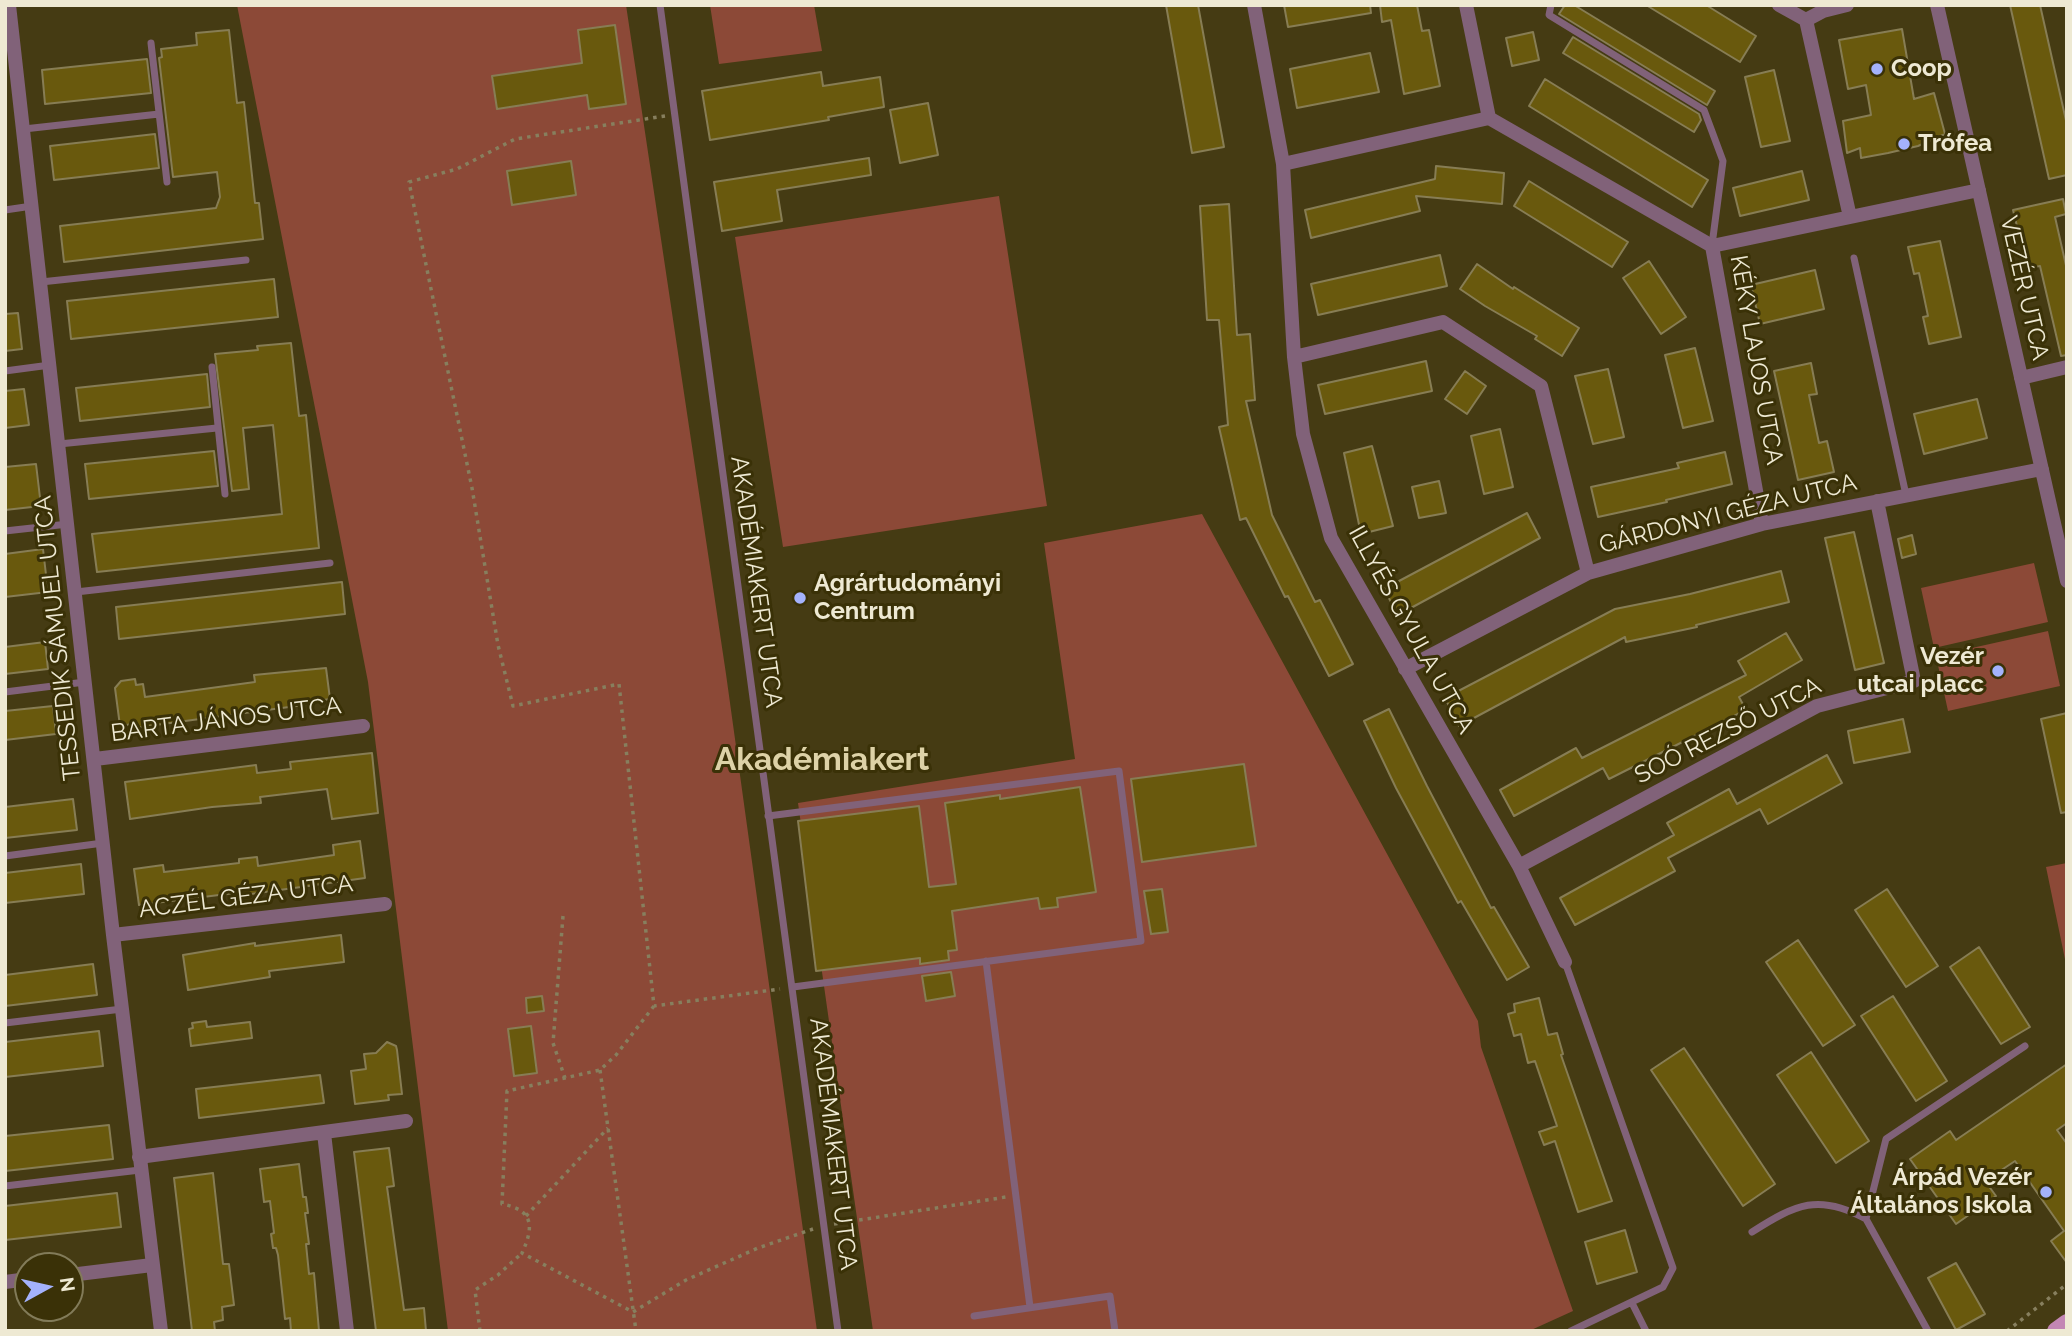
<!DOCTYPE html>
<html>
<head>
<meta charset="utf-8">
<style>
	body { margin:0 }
	#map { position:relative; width:2072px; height:1336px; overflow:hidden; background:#453b13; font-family:Raleway,sans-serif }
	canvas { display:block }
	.frame { position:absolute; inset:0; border:7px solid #eee9d3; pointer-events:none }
	.north { position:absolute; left:14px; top:1252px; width:70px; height:70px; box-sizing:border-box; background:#3a3107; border:2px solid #827b59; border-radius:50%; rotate:82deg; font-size:19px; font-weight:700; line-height:28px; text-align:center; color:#eee9d3 }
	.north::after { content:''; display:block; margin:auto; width:24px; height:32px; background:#a4b2fc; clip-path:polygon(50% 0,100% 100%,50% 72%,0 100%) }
</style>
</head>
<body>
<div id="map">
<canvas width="2072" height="1336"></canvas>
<div class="frame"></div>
<div class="north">N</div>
</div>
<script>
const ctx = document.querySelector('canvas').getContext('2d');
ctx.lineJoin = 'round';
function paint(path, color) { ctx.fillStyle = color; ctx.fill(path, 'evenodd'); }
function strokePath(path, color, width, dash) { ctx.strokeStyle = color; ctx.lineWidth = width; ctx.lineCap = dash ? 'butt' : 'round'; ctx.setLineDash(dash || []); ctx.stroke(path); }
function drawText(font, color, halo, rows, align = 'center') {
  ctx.font = font + ' Raleway,sans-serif'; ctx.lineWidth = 6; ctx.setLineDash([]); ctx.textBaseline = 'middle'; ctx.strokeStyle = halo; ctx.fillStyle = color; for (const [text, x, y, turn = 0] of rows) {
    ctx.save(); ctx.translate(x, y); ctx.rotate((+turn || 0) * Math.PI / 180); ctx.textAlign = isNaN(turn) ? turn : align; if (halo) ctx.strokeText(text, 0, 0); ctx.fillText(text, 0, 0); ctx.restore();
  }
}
const green = new Path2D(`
	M237 5H626L726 674 817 1331H448L368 682Z
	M710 5H814L822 51 719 64Z
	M999 196 1047 506 783 547 735 237Z
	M1202 514 1478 1021 1481 1047 1573 1311 1529 1331H873L798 803 1075 759 1044 543Z
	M2034 563 2048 622 1934 648 1921 588Z
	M2048 631 2060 686 1948 711 1936 656Z
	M2067 863V969L2046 867Z`);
const building = new Path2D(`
	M1166 5H1198L1224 147 1192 153Z
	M1284 5H1370L1371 13 1288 27Z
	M1380 5H1417L1422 31 1429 30 1440 86 1404 94 1391 20 1382 22Z
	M1565 5H1574L1715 91 1707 105 1559 14Z
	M1646 5H1706L1756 36 1740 62Z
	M2010 5H2040L2067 125V175L2049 179Z
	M615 25 626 104 589 109 587 95 497 109 492 76 582 63 578 30Z
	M1902 29 1914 99 1934 93 1945 134 1918 146 1888 153 1861 158 1860 148 1847 153 1843 121 1871 115 1866 85 1848 89 1839 40Z
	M229 30 237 103 244 102 255 203H259L263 239 64 262 60 226 216 208 220 197 217 172 173 177 159 58 162 57 161 49 197 45 196 33Z
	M1533 32 1539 60 1512 66 1506 38Z
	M1573 37 1699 114 1701 120 1694 132 1563 53Z
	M1370 53 1379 92 1297 108 1290 69Z
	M147 59 151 93 45 104 42 70Z
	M1774 70 1790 141 1761 147 1745 77Z
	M821 72 823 86 880 77 884 107 828 117 829 120 710 140 702 91Z
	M1545 79 1708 180 1692 207 1529 106Z
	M928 103 938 155 900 163 890 110Z
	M155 134 159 168 54 180 50 146Z
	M869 158 871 175 777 190 782 221 722 231 714 182Z
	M571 161 576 195 512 205 507 171Z
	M1436 166 1504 173 1502 204 1416 196 1420 211 1311 238 1305 210 1435 179Z
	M1802 171 1809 200 1740 216 1733 188Z
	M1529 181 1628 242 1612 267 1514 206Z
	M2063 199 2066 214 2055 217 2067 270V355L2061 356 2040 266 2030 268 2022 233 2019 234 2013 210Z
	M1229 204 1237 335 1250 334 1255 400 1246 401 1272 515 1315 602 1320 600 1353 664 1329 676 1288 596 1285 597 1246 518 1240 520 1219 427 1228 425 1219 320H1207L1200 206Z
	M1940 241 1961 337 1929 344 1923 317 1928 316 1919 273 1914 274 1908 247Z
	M1440 255 1447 286 1318 315 1311 284Z
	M1649 261 1686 317 1661 334 1623 278Z
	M1477 264 1513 289 1514 287 1579 328 1562 356 1535 339 1537 336 1485 306 1460 289Z
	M1815 270 1824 309 1760 324 1751 285Z
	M274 279 278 317 71 339 67 301Z
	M18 313 22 349 5 351V314Z
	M291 343 299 416 306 415 319 548 97 572 92 534 282 514 273 425 243 428 249 489 232 491 215 354 258 350 257 346Z
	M1695 348 1713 421 1683 428 1665 355Z
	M1426 361 1432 391 1325 414 1318 385Z
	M1811 363 1817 394 1809 395 1819 443 1827 441 1834 472 1798 480 1774 371Z
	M1608 369 1624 437 1593 444 1575 376Z
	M1465 371 1486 386 1467 414 1445 399Z
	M207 374 210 407 80 421 76 388Z
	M24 389 29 425 5 428V391Z
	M1977 399 1987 438 1924 454 1914 414Z
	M1500 429 1513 487 1484 494 1471 436Z
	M1372 446 1393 526 1361 534 1344 453Z
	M214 451 218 486 89 499 85 464Z
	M1725 452 1732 484 1666 500 1667 502 1598 517 1591 487 1679 468 1677 463Z
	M36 464 41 506 5 510V467Z
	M1439 481 1446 513 1419 518 1412 487Z
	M1527 513 1540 538 1398 615 1384 589Z
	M1854 532 1884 663 1855 670 1825 538Z
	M1912 535 1916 554 1902 558 1898 539Z
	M43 549 48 592 5 597V554Z
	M1781 571 1789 602 1696 625 1697 627 1626 642 1625 637 1459 726 1445 698 1615 609 1690 594Z
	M342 582 345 614 119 639 116 607Z
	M1786 633 1802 660 1739 697 1746 710 1609 779 1603 768 1514 816 1500 790 1576 748 1582 758 1746 675 1738 661Z
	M45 642 48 669 5 674V647Z
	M326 668 330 699 304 703V705L133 728 132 724 120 726 115 688 121 681 135 679 136 685 143 684 145 697 255 682 254 675Z
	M53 706 56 734 5 740V711Z
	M1389 709 1427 786 1491 908 1494 907 1529 967 1507 980 1461 901 1458 903 1396 788 1364 721Z
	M2067 713V812L2061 813 2041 719Z
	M1903 719 1910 752 1854 763 1848 731Z
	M372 753 378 813 332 819 327 789 260 797 261 803 212 807 130 819 125 782 256 765 257 773 291 769 290 762Z
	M1827 755 1842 783 1768 824 1760 809 1668 858 1675 871 1575 925 1560 898 1674 835 1667 823 1729 789 1737 804Z
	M1244 764 1256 846 1142 862 1131 779Z
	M1080 787 1096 892 1057 898 1058 907 1040 909 1038 898 952 911 957 950 948 951 949 960 920 964V958L816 971 798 821 919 806 929 887 956 884 945 803 1000 795V799Z
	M73 799 77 830 5 838V807Z
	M360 841 365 878 244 895 243 892 139 905 134 869 163 865 164 872 239 863V859L257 857 258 866 334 855 333 845Z
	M81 864 84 894 5 903V873Z
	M1162 889 1168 932 1151 934 1144 891Z
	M1887 889 1938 966 1906 987 1855 910Z
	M341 935 344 962 269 971 270 977 188 990 183 955 255 943V946Z
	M1798 940 1855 1025 1823 1046 1766 962Z
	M1979 947 2030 1027 2001 1044 1950 967Z
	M93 964 97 995 5 1006V975Z
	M951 972 955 996 926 1001 922 976Z
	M542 996 544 1011 527 1013 526 998Z
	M1893 996 1947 1081 1916 1101 1861 1016Z
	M1539 998 1548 1035 1557 1033 1563 1054 1561 1055 1612 1201 1578 1212 1555 1141 1544 1145 1539 1132 1557 1126 1535 1061 1528 1063 1521 1034 1514 1036 1508 1014 1515 1012 1514 1004Z
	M206 1021 207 1027 250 1022 252 1038 191 1046 189 1029 193 1028 192 1023Z
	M531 1026 537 1073 514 1076 508 1029Z
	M99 1031 103 1066 5 1077V1042Z
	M387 1042 396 1046 397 1050 402 1094 388 1095 389 1100 355 1104 351 1071 366 1069 364 1054 376 1053Z
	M1684 1048 1775 1184 1743 1206 1651 1070Z
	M1811 1052 1869 1141 1836 1163 1777 1075Z
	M2067 1064V1123L2057 1130 2067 1144V1263L2051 1241 2064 1231 2015 1161 1985 1181 1996 1196 1956 1224 1910 1159 1950 1131 1956 1140Z
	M320 1075 324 1103 199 1118 196 1089Z
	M109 1125 113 1159 5 1171V1136Z
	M389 1148 394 1186 387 1187 404 1310 424 1308 426 1331H376L354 1152Z
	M299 1164 303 1197H306L308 1213H305L309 1244H306L309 1274 314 1273 319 1331H291L290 1318 285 1319 278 1255 276 1248H273L271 1234 274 1233 270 1201 264 1202 260 1169Z
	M213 1173 223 1264H229L234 1305 222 1307 223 1320 214 1322 215 1331H192L174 1178Z
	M117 1193 121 1227 5 1240V1206Z
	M1625 1230 1637 1272 1597 1284 1585 1242Z
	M1956 1263 1985 1314 1956 1330 1928 1278Z`);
const path = new Path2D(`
	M665 116 515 139 457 169 409 182 472 488 498 645 513 706 619 684 654 1006 780 989
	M563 916 553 1043 565 1078
	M654 1006 616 1055 600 1070 507 1091 502 1204C534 1210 534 1227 522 1253L633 1312 686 1280 758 1248 813 1229
	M600 1070 636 1331
	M526 1216 608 1128
	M834 1224 1006 1197
	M480 1331 475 1290 498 1275 522 1253
	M2007 1331 2067 1284`);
const lane = new Path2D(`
	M660 5 838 1331
	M1551 5 1549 15 1704 110 1723 161 1712 245
	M151 43 167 182
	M24 129 159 114
	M5 210 32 206
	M1854 258 1906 495
	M41 282 246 260
	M212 367 225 494
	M5 371 50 365
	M59 444 217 428
	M5 531 68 524
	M76 592 330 563
	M5 692 85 682
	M768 816 1119 771 1141 941 793 987
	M5 856 103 843
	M986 961 1030 1307
	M1565 962 1673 1268 1663 1287 1571 1331
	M5 1023 122 1009
	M5 1186 140 1170
	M1752 1232C1796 1204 1819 1193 1866 1219
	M1632 1303 1646 1331
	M974 1316 1110 1296 1115 1331
	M1928 1331 1866 1219 1886 1139 2025 1046`);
const street = new Path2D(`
	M9 5 113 935 161 1331
	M1254 5 1283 164 1294 357 1303 434 1331 538 1519 866 1565 962
	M1466 5 1489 118
	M1779 5 1806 20 1823 11 1847 5
	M1937 5 2067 581
	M1806 20 1850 217
	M1283 164 1489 118 1712 246 1979 190
	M1712 246 1762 524
	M1294 357 1443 322 1541 386 1588 573
	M2021 378 2067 367
	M1405 669 1588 573 1762 524 2042 469
	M95 759 363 726
	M1519 866 1817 706 1914 681 1877 501
	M113 935 385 904
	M324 1133 347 1331
	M139 1157 406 1121
	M70 1275 152 1265
	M5 1282 28 1279`);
const primary = new Path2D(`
	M2056 1331 2067 1323`);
const markers = [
	[1877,69,7,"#a4b2fc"],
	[1904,144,7,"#a4b2fc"],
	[800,598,7,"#a4b2fc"],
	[1998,671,7,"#a4b2fc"],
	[2046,1192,7,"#a4b2fc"]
];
const poiNames = [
	["Coop",1891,69],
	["Trófea",1918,144],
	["Agrártudományi",814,584],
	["Centrum",814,612],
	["Vezér",1984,657,"right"],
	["utcai placc",1984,685,"right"],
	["Árpád Vezér",2032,1178,"right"],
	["Általános Iskola",2032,1206,"right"]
];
const streetNames = [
	["VEZÉR UTCA",2024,288,77],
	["KÉKY LAJOS UTCA",1756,360,80],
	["GÁRDONYI GÉZA UTCA",1728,514,-14],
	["AKADÉMIAKERT UTCA",756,582,82],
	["ILLYÉS GYULA UTCA",1411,630,61],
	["TESSEDIK SÁMUEL UTCA",58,638,-96],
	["BARTA JÁNOS UTCA",226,720,-7],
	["SOÓ REZSŐ UTCA",1728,731,-27],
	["ACZÉL GÉZA UTCA",246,897,-7],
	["AKADÉMIAKERT UTCA",833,1144,83]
];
const districtNames = [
	["Akadémiakert",822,760]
];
paint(green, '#8c4937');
paint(building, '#69590d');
strokePath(building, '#877d54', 2);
strokePath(path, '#877f5e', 3.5, [3.5, 5]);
strokePath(lane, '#816279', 7);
strokePath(street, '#816279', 14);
strokePath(primary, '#c386b4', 18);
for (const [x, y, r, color] of markers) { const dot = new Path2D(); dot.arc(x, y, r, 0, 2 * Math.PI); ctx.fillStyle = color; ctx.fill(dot); strokePath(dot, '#3a3107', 2.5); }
drawText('bold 24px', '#eee9d3', '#3a3107', poiNames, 'left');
drawText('24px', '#eee9d3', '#3a3107', streetNames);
drawText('bold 32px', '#ddd2a7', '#3a3107', districtNames);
</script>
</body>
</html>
